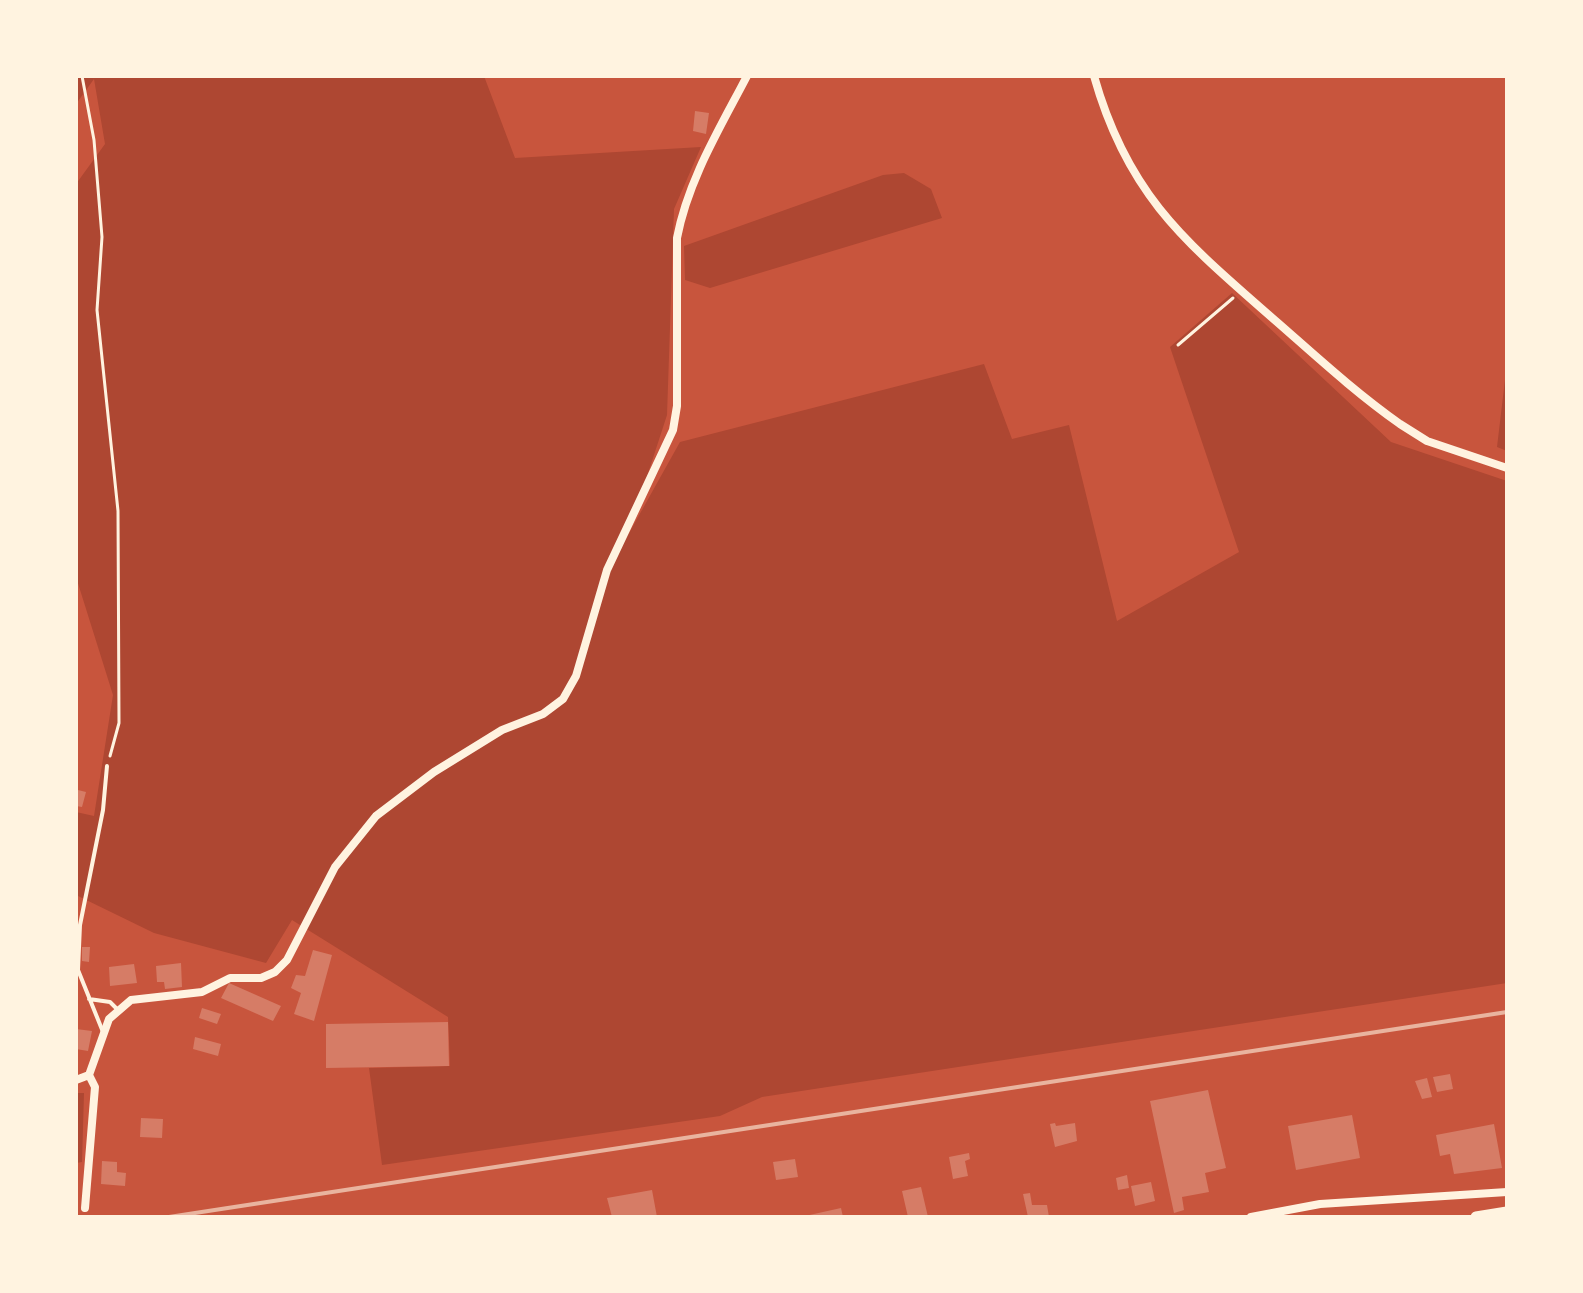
<!DOCTYPE html>
<html>
<head>
<meta charset="utf-8">
<style>
	body { margin:0 }
	#map { position:relative; width:1583px; height:1293px; overflow:hidden; background:#c8553d; font-family:Jost,sans-serif }
	canvas { display:block }
	.frame { position:absolute; inset:0; border:78px solid #fff3e0; pointer-events:none }
</style>
</head>
<body>
<div id="map">
<canvas width="1583" height="1293"></canvas>
<div class="frame"></div>
</div>
<script>
const ctx = document.querySelector('canvas').getContext('2d');
ctx.lineJoin = 'round';
function paint(path, color) { ctx.fillStyle = color; ctx.fill(path, 'evenodd'); }
function strokePath(path, color, width, dash) { ctx.strokeStyle = color; ctx.lineWidth = width; ctx.lineCap = dash ? 'butt' : 'round'; ctx.setLineDash(dash || []); ctx.stroke(path); }
const green = new Path2D(`
	M76 76H484L515 158 701 147 674 209 667 415 628 535 680 442 984 364 1012 439 1069 425 1117 621 1239 552 1170 347 1232 293 1391 442 1507 481V983L762 1097 720 1116 382 1165 369 1068 450 1066 448 1017 292 920 266 963 154 933 76 895V812L94 816 113 695 76 577V184L105 144 94 79 76 104Z
	M904 173 931 189 942 218 710 288 685 280 684 246 883 175Z
	M1507 363V451L1497 447Z
	M76 1093H84L82 1162 76 1163Z`);
const building = new Path2D(`
	M695 111 709 113 706 134 693 131Z
	M78 790 86 792 82 807 76 806Z
	M82 947H90L89 962 82 961Z
	M313 950 332 955 314 1021 294 1014 301 993 291 988 296 975 305 976Z
	M181 963 182 987 165 989 164 982H157L156 966Z
	M134 964 137 983 110 986 109 967Z
	M229 983 281 1006 273 1021 221 998Z
	M202 1008 221 1014 217 1024 199 1018Z
	M448 1022 449 1066 326 1068V1024Z
	M76 1029 92 1031 88 1051 76 1049Z
	M195 1037 221 1044 218 1056 193 1049Z
	M1450 1074 1453 1089 1437 1092 1433 1077Z
	M1427 1078 1432 1097 1422 1099 1415 1081Z
	M1208 1090 1226 1168 1205 1173 1209 1192 1182 1197 1184 1210 1174 1213 1150 1101Z
	M1352 1115 1360 1158 1296 1170 1288 1126Z
	M141 1118 163 1119 162 1138 140 1137Z
	M1055 1123 1056 1126 1075 1123 1077 1141 1055 1147 1050 1124Z
	M1494 1124 1502 1168 1454 1174 1450 1154 1440 1156 1436 1135Z
	M969 1153 970 1159 965 1161 968 1176 953 1179 949 1157Z
	M795 1159 798 1177 776 1180 773 1162Z
	M102 1161 117 1162V1172L126 1173 125 1186 101 1184Z
	M1127 1175 1129 1188 1118 1190 1116 1178Z
	M1151 1182 1155 1201 1135 1206 1131 1186Z
	M921 1187 928 1217H908L902 1191Z
	M652 1190 657 1217H612L607 1198Z
	M1030 1193 1032 1205H1047L1049 1217H1028L1023 1194Z
	M841 1208 843 1217H805V1216Z`);
const path = new Path2D(`
	M82 76 94 140 102 237 97 310 118 511 119 723 110 756
	M1178 345 1233 298`);
const service = new Path2D(`
	M89 999 110 1002 117 1009
	M103 1032 78 970 80 925 103 810 107 766`);
const minor = new Path2D(`
	M1094 76C1128 197 1187 243 1277 322 1317 357 1356 393 1400 424L1427 441 1507 468
	M89 1075 109 1019 131 1000 202 992 230 978H261L275 972 287 960 335 867 376 816 434 772 502 730 543 714 563 699 576 676 607 570 673 430 677 406V238C688 180 720 128 747 76
	M76 1080 89 1075
	M85 1208 95 1087 89 1075
	M1251 1217 1320 1204 1507 1192`);
const secondary = new Path2D(`
	M1476 1217 1507 1212`);
const rail = new Path2D(`
	M169 1217 1507 1012`);
paint(green, '#ae4732');
paint(building, '#d67c66');
strokePath(path, '#fff3e0', 3);
strokePath(service, '#fff3e0', 4);
strokePath(minor, '#fff3e0', 8);
strokePath(secondary, '#fff3e0', 11);
strokePath(rail, '#e9b49f', 4);
</script>
</body>
</html>
